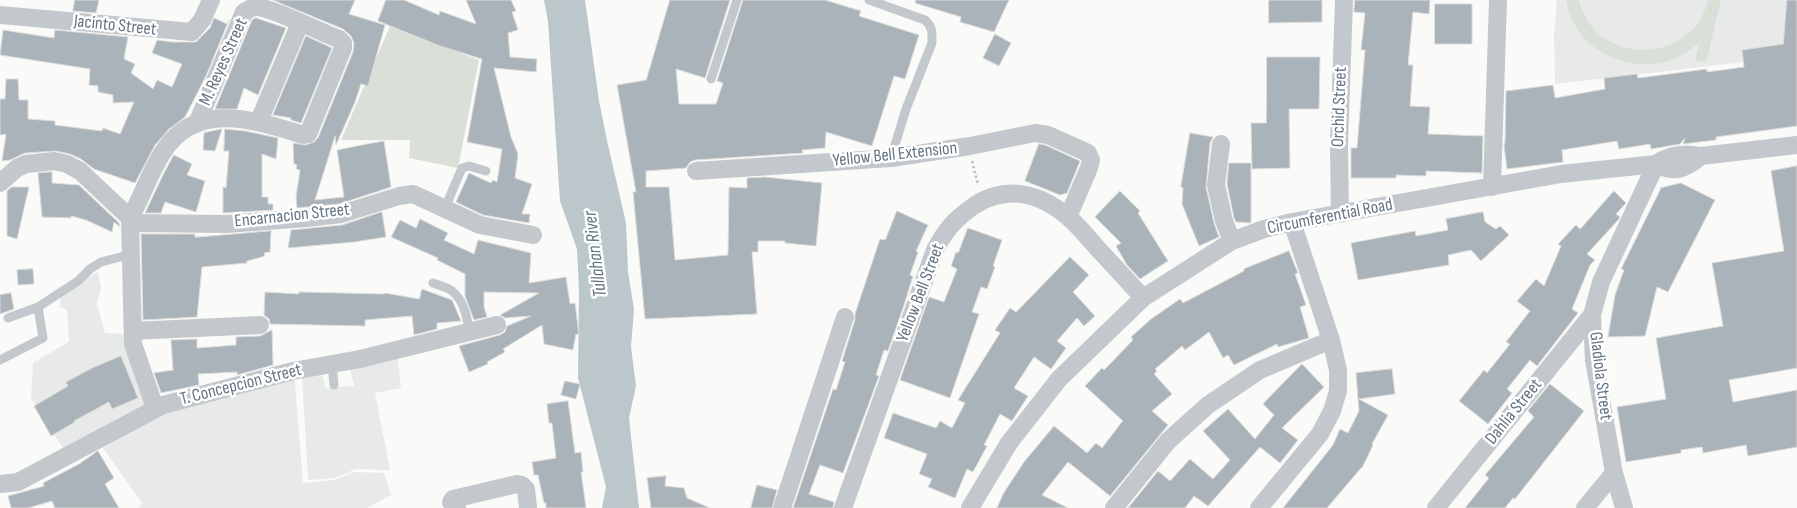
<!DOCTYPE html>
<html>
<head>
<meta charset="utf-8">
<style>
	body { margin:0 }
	canvas { display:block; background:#fafaf8 }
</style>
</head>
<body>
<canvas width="1797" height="508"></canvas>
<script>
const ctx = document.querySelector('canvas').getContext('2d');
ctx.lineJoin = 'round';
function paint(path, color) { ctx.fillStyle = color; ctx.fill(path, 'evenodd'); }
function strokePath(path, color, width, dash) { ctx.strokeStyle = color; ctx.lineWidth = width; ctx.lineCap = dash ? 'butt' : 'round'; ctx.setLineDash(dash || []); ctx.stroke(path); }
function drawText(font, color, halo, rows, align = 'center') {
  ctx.font = font + ' "Sofia Sans Condensed",sans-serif'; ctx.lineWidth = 5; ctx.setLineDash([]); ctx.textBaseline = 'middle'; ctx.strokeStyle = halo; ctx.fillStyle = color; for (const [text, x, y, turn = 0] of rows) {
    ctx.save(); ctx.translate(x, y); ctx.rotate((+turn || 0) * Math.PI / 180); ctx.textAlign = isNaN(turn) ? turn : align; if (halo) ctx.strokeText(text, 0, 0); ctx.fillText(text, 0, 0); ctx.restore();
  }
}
const built = new Path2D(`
	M1557 0H1797V56L1555 84 1554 34Z
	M98 272 101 287 97 304 105 333 127 334 153 405 65 451 31 399 33 363 69 342 67 310 60 307 61 291Z
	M397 353 401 388 375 393 390 470 356 469 335 478 308 480 302 375 322 373 325 388 354 386 350 370 359 362Z
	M294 373 303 483 334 480 355 472 384 473 391 495 367 508H138L142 503 103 448 155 413Z`);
const green = new Path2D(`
	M1566 0H1579C1594 67 1693 66 1708 0H1721L1706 62 1695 60 1700 42C1690 50 1680 58 1667 61 1623 74 1573 46 1566 0Z
	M390 26 479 60 458 168 409 158 410 140H341Z`);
const water = new Path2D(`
	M544 0H585L599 101 608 145 626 223 628 272 634 309 631 347 636 386 629 418 639 508H602L606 487 578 378 579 291 577 249 560 201 548 21Z`);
const building = new Path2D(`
	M75 0H99L96 13 73 11Z
	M273 0H355L349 14 385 25 368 86 361 84 355 102 336 145 335 136 315 200 344 197 337 150 367 144 384 141 391 187 339 204 297 208 296 197 300 170 296 169 297 165 294 164 293 143 305 145 314 142 318 138 353 52 354 43 351 36 343 29Z
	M386 0H404L439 15 440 11 476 24 466 0H511L516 11 512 12 518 30 508 33 510 57 537 59 536 72 494 68 511 137 518 154 515 178 532 184 522 214H530L529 223 483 215 456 202 469 173 491 183 493 180 497 182 502 149 467 142 482 59 440 46 378 21Z
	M670 0H730L705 78 676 69 679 104H716L723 83 717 81 743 0H825L861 11 859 16 919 35 905 79 894 76 872 146 826 132 825 148 802 150 803 153 695 160 690 162 686 168 646 171V187H669L675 260 728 255 729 187 747 188V178L765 177 822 183 816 246 785 243V241H758V252H752L757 314 645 319 633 192H636L617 85 646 80Z
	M916 0H1009L994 32 960 22 961 17 915 3Z
	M1269 0H1322V22L1269 23Z
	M1355 0H1430L1429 14 1413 12 1408 65H1413L1410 106 1430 107 1428 134 1483 136 1482 173 1426 171V176L1396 175V178H1351V148H1357L1365 50H1361L1365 13 1354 12Z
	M1787 0H1797V126L1716 137V140L1683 144 1685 138 1680 144 1651 149 1650 144 1619 149 1617 141 1562 150 1563 162 1507 169 1504 146 1505 142 1506 91 1553 85 1555 98 1605 89 1604 78 1637 74 1638 78 1707 69V72L1744 67 1742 50 1783 44Z
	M1435 4H1472V44H1435Z
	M214 18 227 24 229 20 206 76 185 117 169 129 155 145 135 183 94 169 81 159 70 154 56 151 25 153 10 160 2 161 6 134 0 135V99H5L6 79H18L19 100H28V119L55 121V125L102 131 103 128 120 134 134 102 113 103V95L98 92V86L89 85 90 69 0 55 3 30 54 38 55 30 128 37 124 59 135 64 131 73 153 89 157 80 172 87 182 64 152 53 157 40 172 42H196L210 28Z
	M256 18 286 28 258 95 244 88 237 109H215L252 20Z
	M995 34 1011 43 999 66 983 58Z
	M306 36 332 48 301 123 291 120V118L273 115Z
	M1267 57H1320L1319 109H1289L1290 168 1252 169 1251 123H1266Z
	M222 129 215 151 203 150 204 133Z
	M225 129 245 131 278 138 276 159 262 154V197H268V204H273V210L223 213V187L226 188 229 151H224Z
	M1190 133 1213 137 1210 143 1206 187 1214 223 1219 237 1199 246 1182 204 1183 188 1181 187Z
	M1039 144 1045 145 1080 161 1067 193 1060 195 1025 181Z
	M174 155 192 164 187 175 205 181 196 212 165 202 161 213H145L164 173Z
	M1229 163H1251V223L1236 222 1234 218 1227 184Z
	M1797 166V368L1729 380 1733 402 1797 390V447L1748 456 1746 445 1703 453 1702 447 1681 450V453L1626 462 1617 407 1666 399 1656 338 1723 326 1712 263 1784 251 1771 171Z
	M52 172V183L79 185 119 223 120 227 114 222 112 232 86 220 71 216V218L42 217 38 173Z
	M1681 183 1715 200 1668 292 1657 287 1645 336 1608 337 1615 295 1624 270 1621 269 1661 188Z
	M12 187H29L17 239 7 236V191Z
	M1120 191 1140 211 1138 213 1168 261 1140 279 1127 265 1116 246 1121 243 1095 217Z
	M1614 191 1626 203 1616 214 1620 217 1619 219 1587 254 1595 260 1590 265 1572 309 1578 313 1537 366 1530 360 1507 389 1512 393 1488 424 1459 401 1484 370 1487 373 1510 344 1506 342 1530 311 1517 301 1536 279 1544 286 1561 246 1558 244 1576 225 1580 229Z
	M897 211 928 225 916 251 918 252 910 275 913 276 905 302 888 351 884 350 876 375 879 376 843 473 820 465 809 494 834 502 833 508H793L833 389 836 390 845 362 842 361 855 320V314L880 239 885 240Z
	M382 212 386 237 354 242 288 248 291 230 342 225Z
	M1483 212 1485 222 1496 229 1500 226 1509 235 1481 261 1471 250 1448 255 1449 265 1358 280 1351 243 1415 231 1416 236 1448 230 1446 219Z
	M420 219 448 233 444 240 474 254 478 240 531 253 529 283 566 277 570 304 575 303 579 335 576 334 573 350 544 344 542 325 503 349 505 352 487 362 488 364 469 372 459 346 500 335 505 332 507 326 531 316 505 318 500 315 539 293 484 292V307L487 317 474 320 465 296V274L437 260 438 258 391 237 400 220 416 228Z
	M968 228 1002 240 993 266 995 267 987 289 981 287 972 312 979 314 950 398 900 380 929 297 944 302 957 269 951 266 956 252 958 253Z
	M271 231 270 252 264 253 265 256 247 261V263L202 267 197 317 143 320 141 234H195V237Z
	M1289 251 1298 273 1295 274 1306 305 1300 307 1309 338 1278 347 1277 344 1234 365 1228 355 1223 358 1209 332 1185 350 1182 346 1155 369 1157 371 1154 374 1172 394 1152 411 1168 425 1110 496 1068 462 1042 495 1068 508H997L1003 494 1024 462 1054 426 1087 453 1096 443 1102 448 1121 423 1123 421 1085 386 1102 368 1104 370 1133 340 1131 337 1151 319 1180 299 1183 303 1244 271V269Z
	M1070 257 1089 275 1073 292 1095 316 1084 326 1077 318 1057 341 1066 348 1051 369 1034 357 1014 388 1028 396 1012 421 1000 414 984 445 987 446 973 472 967 469 955 498 928 487 932 479 919 474 927 454 884 438 893 413 936 428 940 421 952 428 965 403 958 400 1000 333 995 330 1010 308 1016 312Z
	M33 269 34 284 18 285 17 270Z
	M422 289 452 300 461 321 437 323V329L414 335 412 316 365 320V326L270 324 269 319 264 315 265 292 299 294V292L384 294 385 293 419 299Z
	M11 293 14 309 0 314V295Z
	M272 330 273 365 237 375V372L198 374 199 385 161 393 154 373 173 370 171 340 197 339V348L236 345V337L260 336Z
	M121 356 138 398 112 409 109 402 74 421 75 422 51 436 34 406 68 386 66 382 92 368Z
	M1302 364 1324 387 1282 428 1298 440 1280 463 1260 447 1208 506 1194 496 1185 508H1128L1158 471 1170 481 1190 459 1213 479 1230 460 1203 431 1228 409 1255 439 1274 415 1263 404Z
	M1392 369 1395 394 1359 399 1388 415 1372 444 1373 445 1362 468H1361L1327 508H1283L1333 445 1340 429 1348 433 1359 411 1356 373Z
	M565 381 580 384 576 399 561 395Z
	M1550 384 1584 411 1515 499 1513 498 1505 508H1465L1489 478 1485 475 1534 417 1528 411Z
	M568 401 575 453 581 452 583 472H581L586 508H546V503H544L538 475H534L532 462 556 458 552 423H549L547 404Z
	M98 451 114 478 105 484 119 508H55L52 501 28 508H11L8 496 44 486 43 483 79 464Z
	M666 476 665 486 684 488 687 498 710 508H651L647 478Z
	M757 485 777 490 772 508H751Z`);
const path = new Path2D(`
	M972 161 978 185`);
const service = new Path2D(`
	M869 0 925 20C933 27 932 33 932 43L906 109 891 158
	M711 79 737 0
	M445 208 462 168 469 166 486 171
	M433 283C438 285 447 287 452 291 464 300 467 318 470 332
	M8 318 38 307 78 281 90 269 101 262 132 254
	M0 360 43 338 38 307
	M332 364 334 385`);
const minor = new Path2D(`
	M0 15 192 32 202 20 211 0
	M259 121 300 23
	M1221 144 1216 185 1224 221 1232 241
	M696 171 891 158 970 146 1035 133 1048 135 1088 153 1091 160 1089 168 1068 217
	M0 183 17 168 26 164 54 161 67 164 80 171 130 218 133 344 155 408
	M1492 187 1498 0
	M1340 214 1339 146 1344 0
	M130 218C142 197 150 172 163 152 196 100 255 120 303 135L308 134 343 48V43L339 39C322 33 269 6 255 7 250 8 248 10 244 12L198 121
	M131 223 226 224 307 218 341 214 399 196 413 194 480 225 533 235
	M133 331 260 325
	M0 484 18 482 163 405 293 371 360 359 497 325
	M457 508 451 502 453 499 517 484 522 485 526 489 528 508
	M782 508 845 317
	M843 508 935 250C946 229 955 219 975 205 1007 185 1039 193 1067 216 1079 226 1089 239 1099 250 1114 266 1129 282 1143 298
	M970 508 1009 443 1059 379 1143 298 1232 241 1264 229 1292 222 1561 174 1656 164C1674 174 1686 169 1701 156
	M1114 508 1168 441 1208 405 1260 370 1331 340
	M1259 508 1320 434 1332 411 1338 391V370L1331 340 1292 222
	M1436 508 1592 315
	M1585 508 1614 473
	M1624 508 1614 473 1594 360 1592 315 1601 282 1656 164C1670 154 1685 153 1701 156L1797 145`);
const streetNames = [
	["Jacinto Street",115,26,6],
	["M. Reyes Street",224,62,-66],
	["Orchid Street",1340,107,-88],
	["Yellow Bell Extension",895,155,-6],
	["Encarnacion Street",292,216,-6],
	["Circumferential Road",1330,217,-11],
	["Yellow Bell Street",921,293,-69],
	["Gladiola Street",1600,376,83],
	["T. Concepcion Street",241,385,-14],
	["Dahlia Street",1514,412,-51]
];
const waterNames = [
	["Tullahan River",596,254,-97]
];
paint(built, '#e8e9e9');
paint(green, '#dadfd7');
paint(water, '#bcc7cc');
paint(building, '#aab3b9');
strokePath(building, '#dcdcda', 1);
strokePath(path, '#bbbfc2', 2.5, [2.5, 2.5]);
strokePath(service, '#c3c8cc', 9);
strokePath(minor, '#c3c8cc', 18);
drawText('18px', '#647583', '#fff', streetNames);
drawText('italic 19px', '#5f747d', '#fff', waterNames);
</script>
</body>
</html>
